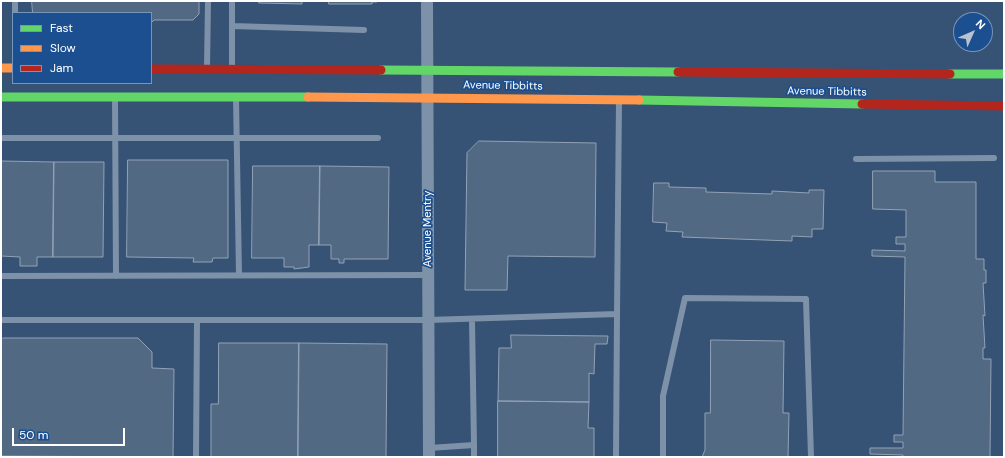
<!DOCTYPE html>
<html>
<head>
<meta charset="utf-8">
<style>
	body { margin:0 }
	#map { position:relative; width:1005px; height:458px; overflow:hidden; background:#365274; font-family:"DM Sans",sans-serif }
	canvas { display:block }
	.frame { position:absolute; inset:0; border:2px solid #fff; pointer-events:none }
	.legend { position:absolute; left:12px; top:12px; width:140px; height:72px; box-sizing:border-box; background:#1b4f8f; border:1px solid #7695bc; margin:0; padding:5px 7px; list-style:none; font-size:12px; color:#fff }
	.legend li { display:flex; align-items:center; gap:8px; height:20px }
	.legend b { width:20px; border:1px solid #7695bc }
	.north { position:absolute; left:953px; top:12px; width:40px; height:40px; box-sizing:border-box; background:#1b4f8f; border:1px solid #7695bc; border-radius:50%; rotate:45deg; font-size:11px; font-weight:700; line-height:16px; text-align:center; color:#fff }
	.north::after { content:''; display:block; margin:auto; width:14px; height:18px; background:#b9c2ce; clip-path:polygon(50% 0,100% 100%,50% 72%,0 100%) }
	.scale { position:absolute; left:12px; top:428px; width:113px; height:18px; box-sizing:border-box; border:2px solid #fff; border-top:0; padding-left:5px; font-size:12px; line-height:14px; white-space:nowrap; color:#fff; -webkit-text-stroke:3px #1b4f8f; paint-order:stroke }
</style>
</head>
<body>
<div id="map">
<canvas width="1005" height="458"></canvas>
<div class="frame"></div>
<ul class="legend">
<li><b style="height:5px;background:#63d668"></b>Fast</li>
<li><b style="height:5px;background:#ff974d"></b>Slow</li>
<li><b style="height:5px;background:#b3261e"></b>Jam</li>
</ul>
<div class="north">N</div>
<div class="scale">50 m</div>
</div>
<script>
const ctx = document.querySelector('canvas').getContext('2d');
ctx.lineJoin = 'round';
function paint(path, color) { ctx.fillStyle = color; ctx.fill(path, 'evenodd'); }
function strokePath(path, color, width, dash) { ctx.strokeStyle = color; ctx.lineWidth = width; ctx.lineCap = dash ? 'butt' : 'round'; ctx.setLineDash(dash || []); ctx.stroke(path); }
function drawText(font, color, halo, rows, align = 'center') {
  ctx.font = font + ' "DM Sans",sans-serif'; ctx.lineWidth = 3.5; ctx.setLineDash([]); ctx.textBaseline = 'middle'; ctx.strokeStyle = halo; ctx.fillStyle = color; for (const [text, x, y, turn = 0] of rows) {
    ctx.save(); ctx.translate(x, y); ctx.rotate((+turn || 0) * Math.PI / 180); ctx.textAlign = isNaN(turn) ? turn : align; if (halo) ctx.strokeText(text, 0, 0); ctx.fillText(text, 0, 0); ctx.restore();
  }
}
const building = new Path2D(`
	M32 1H199V14L193 20H154L151 23V13H33Z
	M259 1H302V4L259 3Z
	M329 1H377V2H372V4H329Z
	M479 141 596 143 595 257 508 256 507 290H465L467 153Z
	M128 160H228V258H213L212 262H193L194 258 127 257Z
	M1 161 54 162 53 257H37V266H20V257L1 256Z
	M54 162H104L103 257H53Z
	M253 166H320L319 245H309V267L294 269V267H284V258H252Z
	M320 166 389 167 388 259H344V263H339V259H331V245H319Z
	M873 171H935V182H976V259H984V270H986V283H983L985 316 983 315 985 348H983V359H991L990 457H903V455L870 454V448H903V442H894V435H903L905 257 872 256V250L905 251V244H896V237H906V210L873 209Z
	M654 183H669V187L706 188V192L772 194V191L809 193V190H824L823 229H812V237L792 236V241L682 237 683 232 666 231 667 223 653 222Z
	M511 335 608 336 607 344H595L594 374 589 373V402L498 401 499 348H511Z
	M3 338H138L152 352V368L174 369 173 457 1 456V340Z
	M711 340 784 341 783 413H789L788 457H702L705 450V413H710Z
	M219 343H299L298 457H211V404H218Z
	M299 343 387 344 386 457H298Z
	M498 401 589 402 588 428H594V457H498Z`);
const lane = new Path2D(`
	M15 1V13
	M232 1V67
	M232 26 364 30
	M207 68 208 1
	M115 98 116 276
	M236 98 239 275
	M1 138H378
	M856 159 994 158
	M1 276 428 275
	M1 320H428L617 314 619 100
	M474 445V457
	M429 448 474 445 472 320
	M196 457 197 320
	M616 457 617 314
	M663 457V396L685 298 806 299 811 457`);
const street = new Path2D(`
	M427 1 429 457`);
const fast = new Path2D(`
	M381 70 678 72
	M950 74H1004
	M1 97H308
	M639 100 862 104`);
const slow = new Path2D(`
	M1 68H13
	M308 97 639 100`);
const jam = new Path2D(`
	M151 69 381 70
	M678 72 950 74
	M862 104 1004 106`);
const streetNames = [
	["Avenue Tibbitts",503,86,1],
	["Avenue Tibbitts",827,92,1],
	["Avenue Mentry",428,229,-90]
];
paint(building, '#526984');
strokePath(building, '#92a2b6', 1);
strokePath(lane, '#7d92a8', 6);
strokePath(street, '#7d92a8', 12);
strokePath(fast, '#63d668', 9);
strokePath(slow, '#ff974d', 9);
strokePath(jam, '#b3261e', 9);
drawText('11px', '#fff', '#1b4f8f', streetNames);
</script>
</body>
</html>
